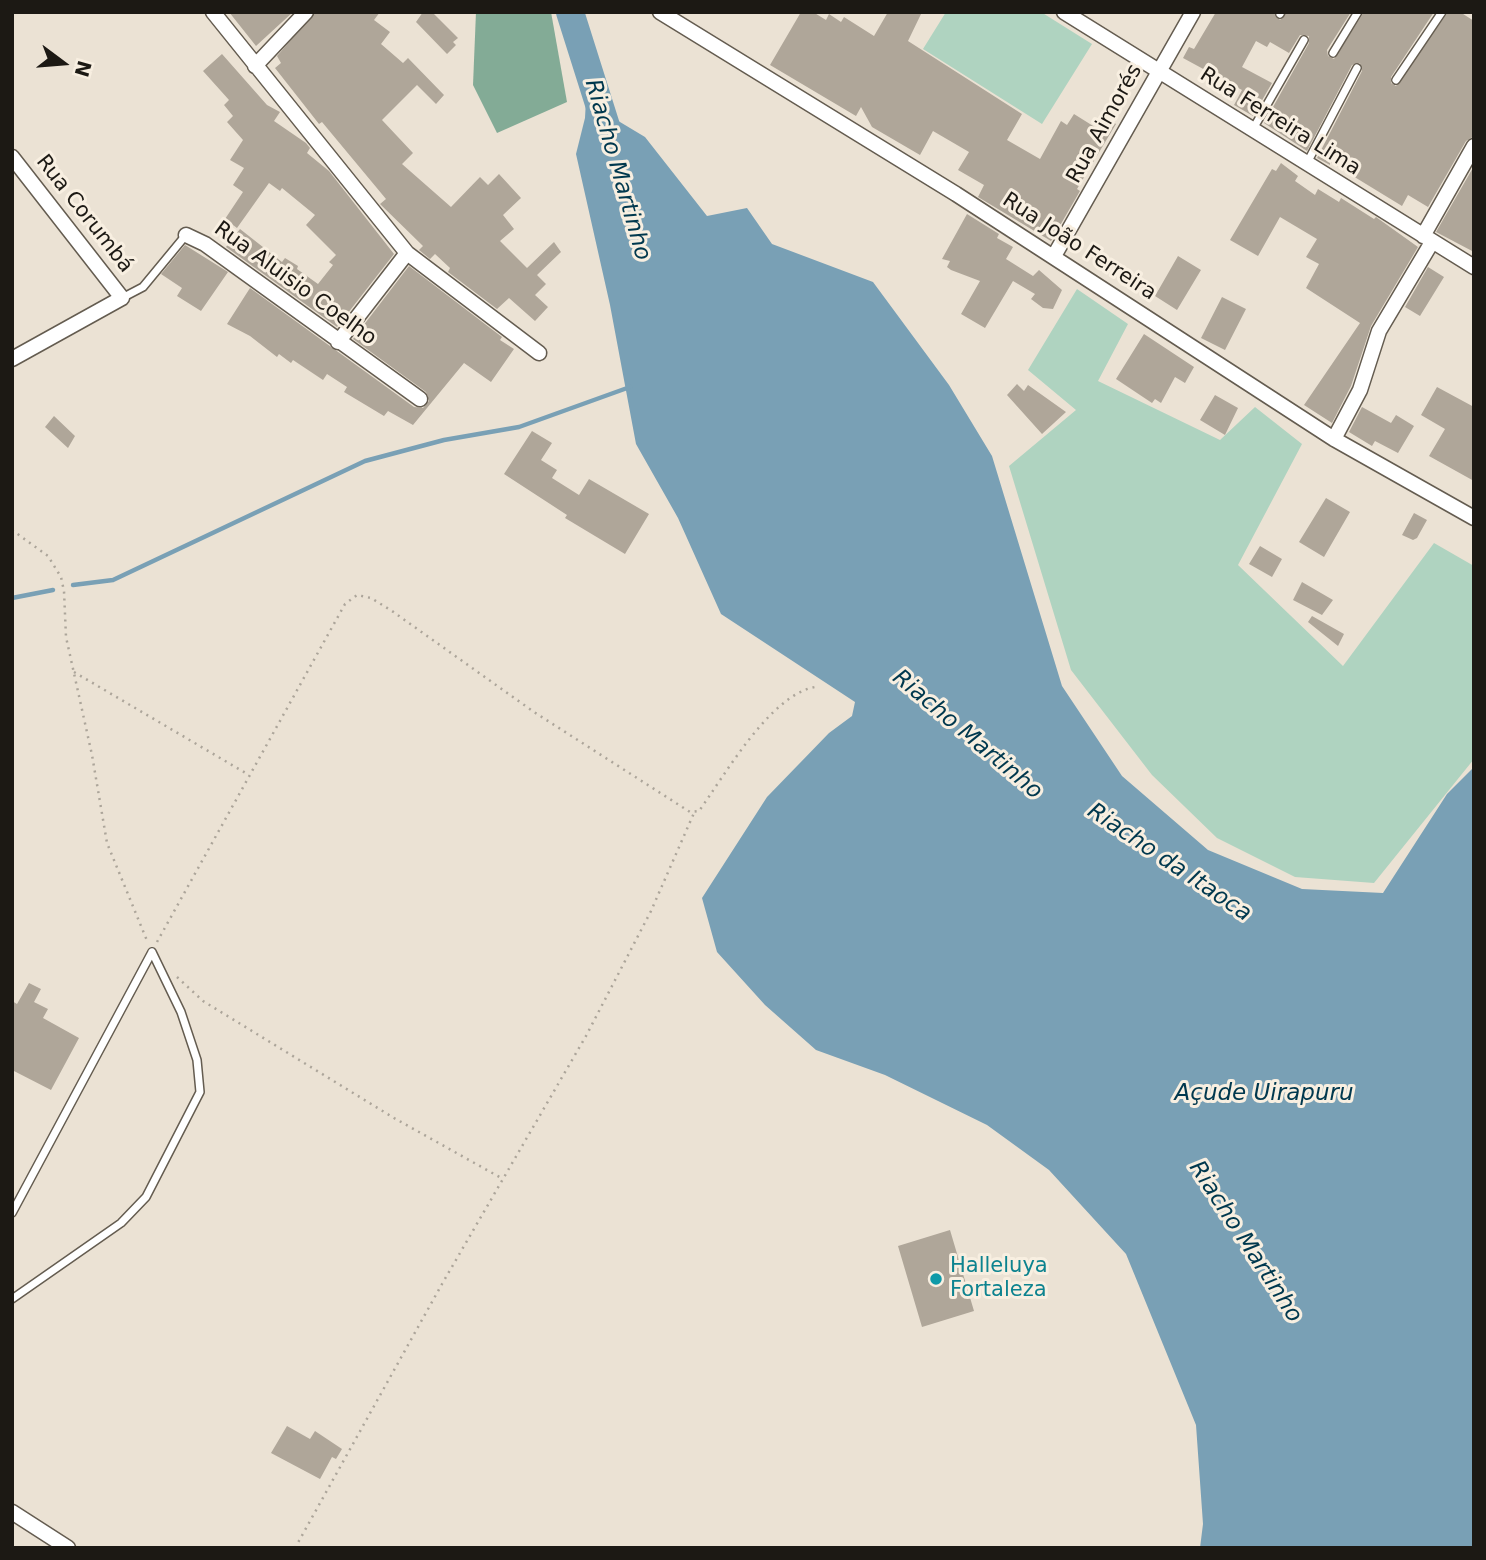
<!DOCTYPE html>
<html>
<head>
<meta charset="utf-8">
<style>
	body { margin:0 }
	#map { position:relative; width:1486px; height:1560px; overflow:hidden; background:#ebe2d4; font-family:"DejaVu Sans",sans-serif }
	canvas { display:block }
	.frame { position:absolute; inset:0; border:14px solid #1c1914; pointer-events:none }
	.north { position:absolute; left:28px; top:28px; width:70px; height:70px; -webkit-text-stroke:5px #f8efe1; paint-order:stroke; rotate:106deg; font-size:19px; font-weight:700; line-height:28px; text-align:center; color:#1c1914 }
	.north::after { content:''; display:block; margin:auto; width:24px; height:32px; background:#1c1914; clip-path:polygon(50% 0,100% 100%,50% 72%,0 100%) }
</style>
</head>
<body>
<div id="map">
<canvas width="1486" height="1560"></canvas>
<div class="frame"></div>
<div class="north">N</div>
</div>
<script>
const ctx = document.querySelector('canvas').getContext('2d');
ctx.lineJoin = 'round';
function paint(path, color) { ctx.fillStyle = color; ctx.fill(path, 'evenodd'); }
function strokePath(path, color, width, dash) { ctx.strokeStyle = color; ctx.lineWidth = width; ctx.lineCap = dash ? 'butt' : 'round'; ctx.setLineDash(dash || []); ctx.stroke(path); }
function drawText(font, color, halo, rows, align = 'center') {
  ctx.font = font + ' "DejaVu Sans",sans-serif'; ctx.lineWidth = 6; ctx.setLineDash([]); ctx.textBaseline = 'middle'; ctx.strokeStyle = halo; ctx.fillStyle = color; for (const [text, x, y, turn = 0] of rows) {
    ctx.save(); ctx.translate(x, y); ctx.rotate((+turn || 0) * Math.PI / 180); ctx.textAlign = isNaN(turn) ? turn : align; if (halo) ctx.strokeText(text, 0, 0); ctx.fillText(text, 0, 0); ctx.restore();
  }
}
const green = new Path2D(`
	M946 12H1041L1092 44 1042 124 923 49Z
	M1077 289 1128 324 1098 381 1220 440 1255 407 1302 444 1238 565 1343 666 1434 543 1474 566V759L1374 883 1295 877 1217 838 1152 775 1071 670 1009 466 1076 410 1028 370Z`);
const forest = new Path2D(`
	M476 12H551L567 102 497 133 473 85Z`);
const water = new Path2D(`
	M587 81 615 119 645 137 707 216 747 208 772 244 873 282 949 385 992 456 1062 686 1122 776 1208 850 1302 889 1383 893 1447 794 1474 767V1548H1200L1203 1524 1196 1425 1126 1254 1049 1170 987 1125 885 1075 816 1050 765 1005 717 952 702 898 767 797 829 733 852 716 855 702 721 614 678 518 636 444 610 305 576 154 585 118Z`);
const stream = new Path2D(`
	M73 585 113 580 365 461 444 440 519 427 630 387
	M12 598 53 590`);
const river = new Path2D(`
	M570 12 606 126`);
const building = new Path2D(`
	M229 12H293L256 46Z
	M315 12H380L374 20 390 32 381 44 403 63 408 58 444 95 436 104 417 85 382 120 413 153 402 164 451 207 480 177 488 185 499 174 521 198 503 215 514 229 500 241 527 268 554 242 561 252 537 275 546 284 535 295 548 307 535 321 509 298 497 309 448 272 450 268 435 254 430 259 419 250 423 246 380 204 386 199 322 122 319 124 275 68 281 63 277 56Z
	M423 12H432L458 38 453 42 456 45 447 54 416 22Z
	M801 12H813L826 20 829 14 841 22 844 17 874 36 888 12H922L908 41 1022 114 1007 140 1040 159 1061 121 1067 125 1074 114 1098 129 1105 117 1116 124 1077 189 1080 191 1051 241 978 197 984 185 958 170 969 152 933 131 920 155 872 127 861 107 856 116 770 65Z
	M1216 12H1274L1280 20 1287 12H1351L1327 50 1328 56 1334 59 1364 12H1434L1391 77V83L1396 86 1448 12H1460L1474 21V136L1466 141 1428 207 1408 195 1402 206 1330 162V165L1317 158 1362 71 1360 63 1352 65 1307 151 1264 123 1309 43V36L1300 35 1289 53 1270 42 1267 47 1256 41 1242 67 1272 83 1253 116 1234 105 1242 90 1183 58 1189 47 1194 49Z
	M222 54 267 105 280 112 274 121 306 143 310 148 307 153 329 171 394 254 337 327 226 247 240 229 282 262 285 258 298 266 297 269 318 284 333 265 329 262 336 255 306 225 315 215 282 188 280 191 269 183 237 228 225 219 243 192 233 185 244 168 230 160 243 140 227 122 233 116 224 105 229 100 203 71Z
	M1281 163 1298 176 1295 181 1315 195 1318 189 1339 202 1341 198 1374 219 1376 217 1418 247 1371 326 1351 386 1332 423 1304 405 1360 323 1306 288 1319 264 1306 257 1317 239 1280 217 1258 256 1230 240 1272 169 1276 171Z
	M1474 166V252L1436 232Z
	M967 214 999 234 997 238 1013 247 1006 259 1033 276 1039 270 1062 290 1053 309 1043 308 1031 299 1035 294 1013 281 985 328 961 314 980 281 951 270 947 267 950 261 942 259Z
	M185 245 228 272 201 311 177 296 182 288 161 274Z
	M1178 256 1201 270 1177 310 1155 296Z
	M409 266 502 337 500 340 514 349 491 382 464 363 413 425 388 411 384 416 344 392 347 387 327 374 323 380 293 360 291 363 279 354 277 357 250 336 227 324 250 288 414 407 423 408 429 401 426 392 353 339Z
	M1428 267 1444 277 1420 316 1405 307Z
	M1222 297 1246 309 1225 350 1201 338Z
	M1144 334 1194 367 1185 383 1175 377 1161 403 1155 399 1152 403 1116 379Z
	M1017 384 1024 391 1028 385 1066 412 1042 434 1007 395Z
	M1437 387 1474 407V481L1429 456 1445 429 1421 415Z
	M1215 395 1238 408 1225 435 1200 420Z
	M1362 407 1391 423 1396 415 1414 426 1398 453 1375 441 1372 446 1349 432Z
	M54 416 75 436 68 448 45 427Z
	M532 431 552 443 541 460 557 470 552 478 579 495 589 479 649 514 625 554 565 518 567 515 504 474Z
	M1326 498 1350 512 1324 557 1299 542Z
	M1414 513 1427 520 1417 538 1413 540 1402 535Z
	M1260 546 1282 559 1272 577 1249 564Z
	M1302 582 1333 600 1322 615 1293 600Z
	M1312 616 1344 634 1338 646 1308 622Z
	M29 983 41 989 34 1002 48 1009 43 1018 79 1038 51 1090 12 1070V1001L17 1004Z
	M950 1230 974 1311 922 1327 898 1246Z
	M287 1426 310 1439 315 1431 342 1449 336 1459 332 1457 320 1479 271 1453Z`);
const path = new Path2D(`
	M12 530 48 556 61 577 64 591 66 637 92 755 107 843 148 943
	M74 672 249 775
	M157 942 345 604 357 595 371 598 392 611 534 712 690 812 699 811C725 775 770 695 815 687
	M177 977 203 1001 394 1118 503 1179
	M295 1548 442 1284 586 1036 651 911 694 813`);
const lane = new Path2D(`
	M1280 14 1281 12
	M1333 53 1358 12
	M1396 80 1442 12
	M1253 129 1304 40
	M1307 163 1357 68
	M122 298 143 287 186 235
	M12 1213 152 952
	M12 1299 121 1223 146 1197 200 1092 197 1060 181 1012 152 952`);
const street = new Path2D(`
	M213 12 407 253 539 353
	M660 12 956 194 1334 439 1474 518
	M1064 12 1474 267
	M255 66 306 12
	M12 157 122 298 12 359
	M186 235 205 244 420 399
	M1423 236 1474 146
	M1054 256 1193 12
	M338 342 407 253
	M1334 439 1360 390 1379 331 1432 242
	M12 1512 68 1548`);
const markers = [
	[936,1279,7,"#0f9aa8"]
];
const streetNames = [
	["Rua Ferreira Lima",1280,122,32],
	["Rua Aimorés",1105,124,-61],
	["Rua Corumbá",84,214,52],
	["Rua João Ferreira",1079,247,33],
	["Rua Aluisio Coelho",295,284,36]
];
const cultureNames = [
	["Halleluya",950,1267],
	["Fortaleza",950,1291]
];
const waterNames = [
	["Riacho Martinho",617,170,74],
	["Riacho Martinho",967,735,40],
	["Riacho da Itaoca",1169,863,34],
	["Açude Uirapuru",1264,1094],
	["Riacho Martinho",1245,1242,57]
];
paint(green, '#afd3c0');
paint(forest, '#83ab96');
paint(water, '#79a0b5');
strokePath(stream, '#79a0b5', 4.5);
strokePath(river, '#79a0b5', 28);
paint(building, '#afa699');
strokePath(lane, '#645c50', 10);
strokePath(street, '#645c50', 17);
strokePath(path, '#aca59a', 2.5, [2, 5]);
strokePath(lane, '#fff', 7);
strokePath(street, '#fff', 14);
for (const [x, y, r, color] of markers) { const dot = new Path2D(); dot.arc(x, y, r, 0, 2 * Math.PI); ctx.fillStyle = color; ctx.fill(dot); strokePath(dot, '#f8efe1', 2.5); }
drawText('21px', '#1c1914', '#f8efe1', streetNames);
drawText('21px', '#0d838f', '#f8efe1', cultureNames, 'left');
drawText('italic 23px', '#00384e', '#f8efe1', waterNames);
</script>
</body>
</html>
